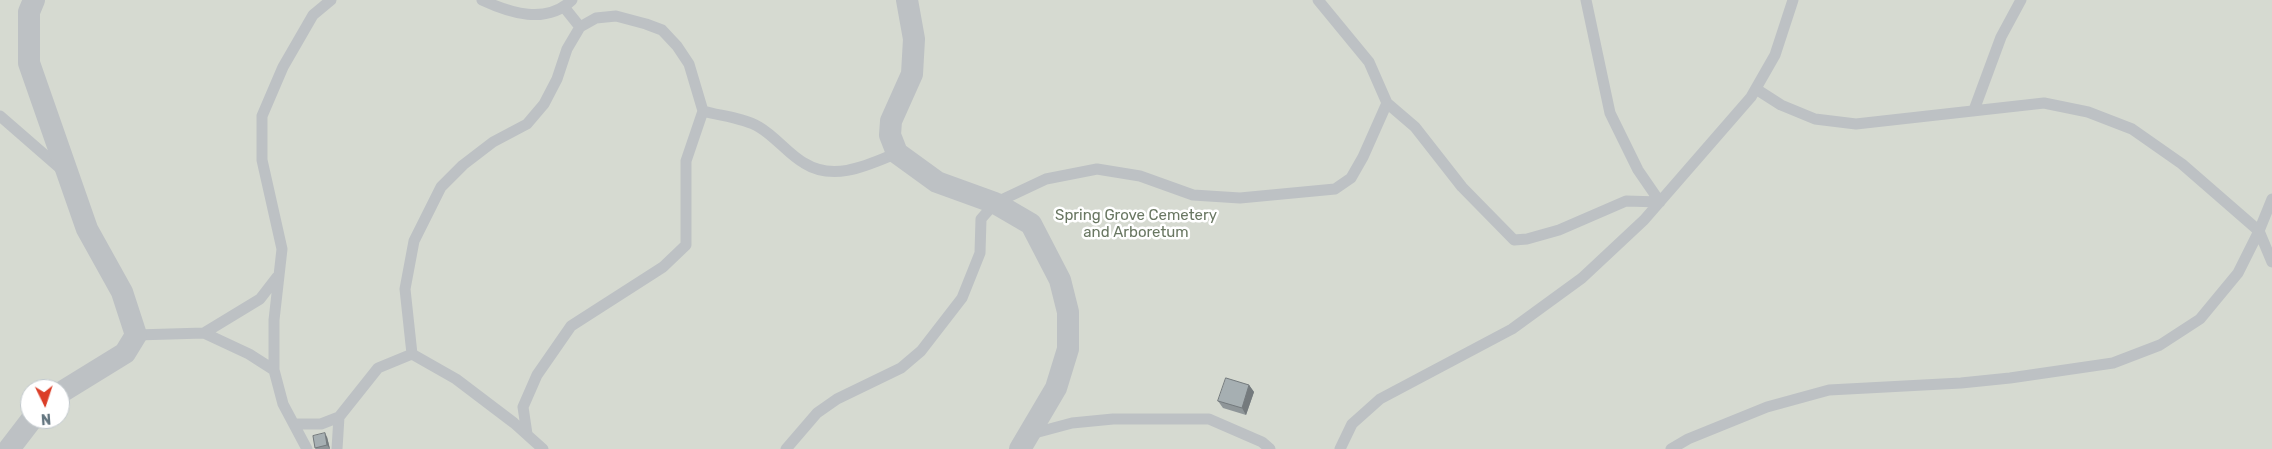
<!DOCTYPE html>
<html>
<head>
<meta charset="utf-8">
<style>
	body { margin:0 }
	#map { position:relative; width:2272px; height:449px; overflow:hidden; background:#f4f3f0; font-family:Rubik,sans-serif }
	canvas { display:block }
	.north { position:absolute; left:20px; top:379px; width:50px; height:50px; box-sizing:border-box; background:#fff; border:1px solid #c1c8cc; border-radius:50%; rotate:176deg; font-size:14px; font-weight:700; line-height:20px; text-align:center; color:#647680 }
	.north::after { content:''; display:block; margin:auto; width:18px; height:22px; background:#db3e28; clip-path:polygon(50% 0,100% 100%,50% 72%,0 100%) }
</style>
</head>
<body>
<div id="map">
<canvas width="2272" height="449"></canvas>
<div class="north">N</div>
</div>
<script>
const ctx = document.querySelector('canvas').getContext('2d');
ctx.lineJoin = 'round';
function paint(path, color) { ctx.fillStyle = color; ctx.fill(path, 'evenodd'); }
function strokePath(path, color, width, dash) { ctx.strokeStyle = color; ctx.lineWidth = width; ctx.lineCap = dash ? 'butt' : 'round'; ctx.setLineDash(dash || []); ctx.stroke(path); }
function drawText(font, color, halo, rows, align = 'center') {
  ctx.font = font + ' Rubik,sans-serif'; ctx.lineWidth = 5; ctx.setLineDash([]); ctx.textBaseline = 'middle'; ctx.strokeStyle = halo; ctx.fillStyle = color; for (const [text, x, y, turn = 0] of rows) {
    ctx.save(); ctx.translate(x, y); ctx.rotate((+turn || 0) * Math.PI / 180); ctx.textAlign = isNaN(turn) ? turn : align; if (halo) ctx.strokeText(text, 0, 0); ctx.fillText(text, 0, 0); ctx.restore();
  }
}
const green = new Path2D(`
	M0 0H2272V449H0ZM30 389H60V419H30Z`);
const service = new Path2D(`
	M482 0C510 13 546 25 572 0
	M1318 0 1369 62 1387 103 1415 127 1462 187 1514 240 1527 239 1559 230 1626 201 1660 202
	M1586 0 1610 113 1638 170 1660 202
	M1756 89 1781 105 1815 119 1856 124 2044 103 2088 112 2132 129 2182 164 2259 231 2272 262
	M1974 110 2001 37 2021 0
	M703 111C721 116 744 118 759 127 776 137 788 154 804 163 834 182 868 165 897 153
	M0 116 61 169
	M204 333 260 299 277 277
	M136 335 204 333 249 354 274 370
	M412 354 405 289 414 241 441 187 463 165 493 142 527 124 544 104 557 79 567 49 580 27
	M412 354 456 379 514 423 543 449
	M294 424H321L339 417
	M527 434 523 407 537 375 571 326 663 267 686 245V161L703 111 689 64 677 46 662 30 646 24 616 16 596 18 580 27 564 7
	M1031 434 1072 423 1113 419H1209L1262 442 1270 449
	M307 449 283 404 274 370V320L282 249 262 160V116L283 67 313 15 331 0
	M337 449 339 417 378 368 412 354
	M786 449 817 413 837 399 901 368 921 351 962 298 980 253 981 219 995 203 1046 179 1097 169 1140 176 1193 195 1240 198 1335 189 1351 178 1363 157 1387 103
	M1340 449 1352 424 1380 399 1512 329 1582 278 1644 220 1751 97 1775 55 1793 0
	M1671 449 1688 439 1767 407 1829 390 1961 383 2010 378 2113 363 2160 345 2200 319 2238 273 2259 231 2272 199`);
const minor = new Path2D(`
	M34 0 29 12V63L87 229 122 292 136 335 125 353 60 393
	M907 0 914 39 912 74 891 121 890 135 897 153 937 182 995 203 1031 224 1060 280 1068 312V349L1056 388 1020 449
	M9 449 32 419`);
const wall = new Path2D(`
	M1249 385 1254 392 1246 415 1223 408 1218 401Z
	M327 437 330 449H316L315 448Z`);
const shadedWall = new Path2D(`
	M1249 385 1254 392 1246 415 1242 408Z
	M325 433 327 437 330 449 327 445Z`);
const building = new Path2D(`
	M1226 378 1249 385 1242 408 1218 401Z
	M325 433 327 445 315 448 313 436Z`);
const parkNames = [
	["Spring Grove Cemetery",1136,216],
	["and Arboretum",1136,233]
];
paint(green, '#d6dad1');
strokePath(service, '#bdc1c4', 11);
strokePath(minor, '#bdc1c4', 22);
paint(wall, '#8f9699');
paint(shadedWall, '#747a7d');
paint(building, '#a6afb2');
strokePath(building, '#747a7d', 1);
drawText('15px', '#697762', '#fff', parkNames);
</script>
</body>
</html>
